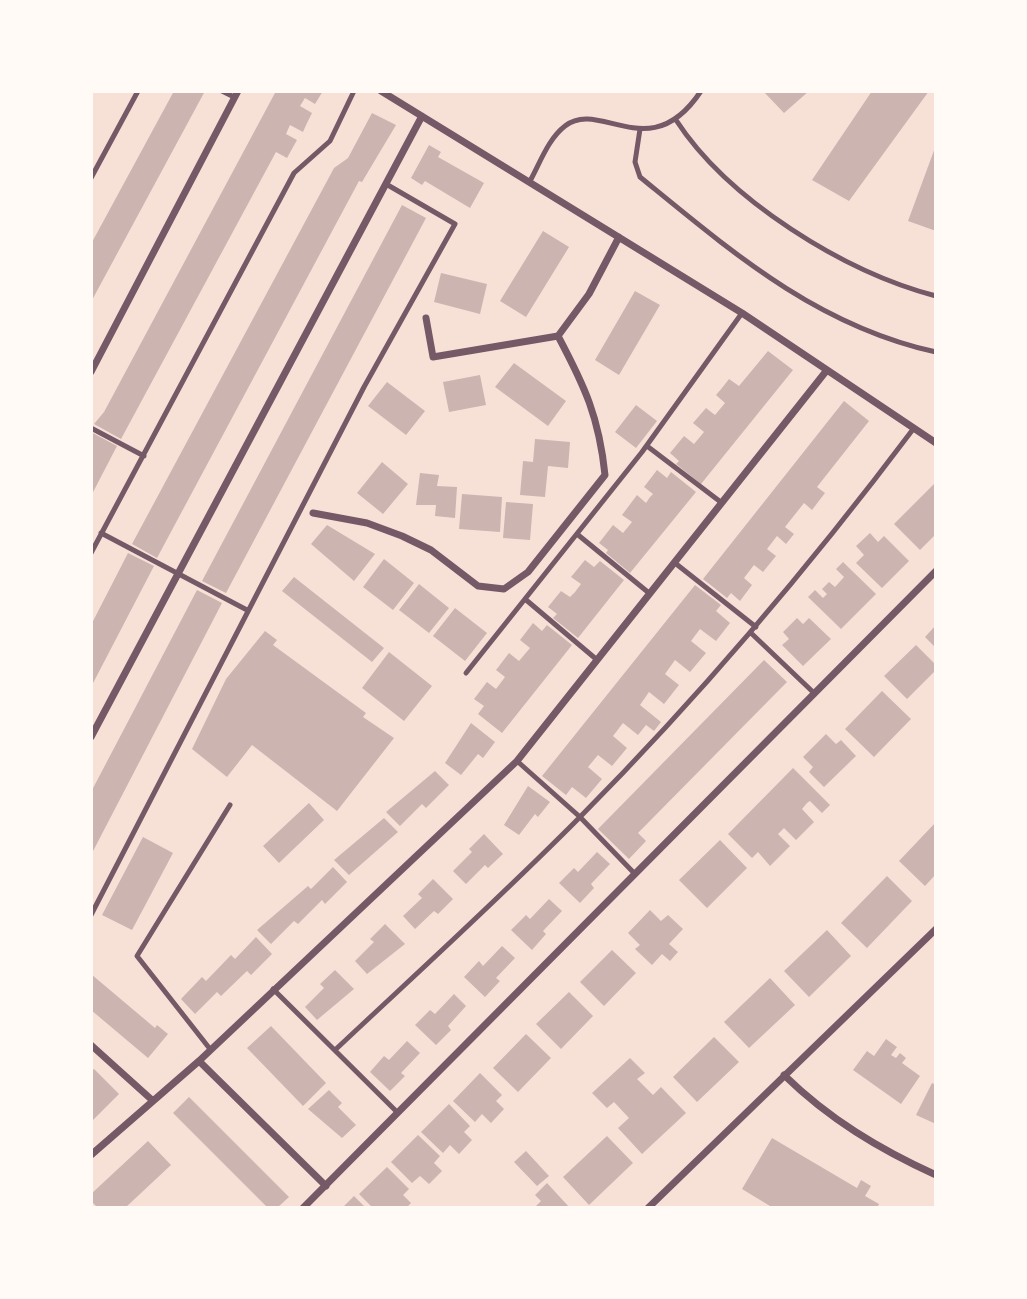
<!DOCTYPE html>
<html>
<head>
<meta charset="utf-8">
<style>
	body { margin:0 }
	#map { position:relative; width:1027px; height:1299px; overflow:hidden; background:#f7e1d7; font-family:"PT Sans",sans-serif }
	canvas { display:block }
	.frame { position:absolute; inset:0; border:93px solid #fffaf5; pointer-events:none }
</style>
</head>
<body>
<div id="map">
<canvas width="1027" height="1299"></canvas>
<div class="frame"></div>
</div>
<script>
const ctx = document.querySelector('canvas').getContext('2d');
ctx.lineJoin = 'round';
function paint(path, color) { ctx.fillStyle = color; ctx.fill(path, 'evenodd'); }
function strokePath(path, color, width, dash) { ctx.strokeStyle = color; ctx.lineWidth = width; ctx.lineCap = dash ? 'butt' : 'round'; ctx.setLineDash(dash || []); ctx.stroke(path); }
const building = new Path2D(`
	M174 91H205L91 302V244Z
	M276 91H323L315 104 305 98 300 106 312 113 307 123 303 132 290 125 286 134 297 140 287 158 276 152 121 439 94 424 104 412Z
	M763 91H809L784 113Z
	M872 91H929L849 201 812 180Z
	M372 113 396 125 362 182 359 181 157 558 132 544 334 168 348 158Z
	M429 145 441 152 438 157 484 183 470 208 425 181 422 185 411 178Z
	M936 145V231L908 221Z
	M402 205 426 218 226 593 202 581Z
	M543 231 569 247 526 317 500 301Z
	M441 273 487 284 480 314 434 302Z
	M635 291 660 305 619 375 595 360Z
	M768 351 793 370 701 484 676 464 679 461 670 453 684 436 694 444 704 432 693 423 706 408 715 415 725 403 716 395 722 388 729 379 739 386Z
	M514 363 566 401 548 426 495 387Z
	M480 375 486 405 449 412 443 382Z
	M387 382 425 411 406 435 368 406Z
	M844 401 869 421 817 487 825 493 812 510 804 503 785 527 794 534 786 544 777 536 767 549 776 556 763 572 754 565 744 578 752 585 740 601 731 593 727 598 703 579Z
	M636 405 657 421 636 448 615 432Z
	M91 432 117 446 91 496Z
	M535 439 570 442 568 468 548 466 545 497 520 495 523 461 533 462Z
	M382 462 408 484 383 514 357 493Z
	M657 470 667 478 671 472 696 492 630 573 606 553 608 550 599 543 613 525 623 533 632 522 622 515 637 495 646 503 650 497 653 494 644 487Z
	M420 473 439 475 437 486 457 487 455 518 435 516 436 505H416Z
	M936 482V534L920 550 894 524Z
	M462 494 502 497 500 532 459 529Z
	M506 502 533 504 530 540 503 538Z
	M327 525 375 554 354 581 311 544Z
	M870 533 878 542 884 536 909 561 882 588 856 563 864 555 856 546Z
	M128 553 154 566 91 687V625Z
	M384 559 414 583 393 610 363 587Z
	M585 560 594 567 600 561 624 580 578 638 553 618 557 614 548 607 561 591 570 597 575 592 581 584 571 577Z
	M843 562 876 594 841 629 808 597 815 590 823 598 827 594 822 589 829 582 835 587 844 577 836 569Z
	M294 577 384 648 372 662 282 591Z
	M419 584 449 608 429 633 399 610Z
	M695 585 721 605 716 611 730 623 716 641 700 629 691 641 706 653 690 672 675 660 665 674 679 685 664 704 649 692 640 705 661 722 654 731 646 725 638 735 623 723 613 736 627 748 612 766 598 755 588 767 602 779 586 798 572 787 566 795 542 776Z
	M197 590 222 603 91 855V792Z
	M455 608 487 633 465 661 433 636Z
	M797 618 803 624 809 618 831 639 803 666 782 645 789 639 783 632Z
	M533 623 542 631 547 625 572 645 502 733 478 714 484 706 474 699 487 682 496 689 505 677 496 670 509 653 519 661 530 648 520 640Z
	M936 625V648L925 637Z
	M265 631 277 640 273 645 366 713 363 717 394 738 337 811 252 745 227 777 192 749 226 679Z
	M916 645 936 665V670L907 699 884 676Z
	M389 652 432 686 404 721 362 688Z
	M764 660 787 682 638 833 646 841 629 859 598 829Z
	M882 691 911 719 874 757 845 729Z
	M471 723 495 742 483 758 478 754 461 775 445 763Z
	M826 734 836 744 841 740 856 756 824 787 809 772 813 767 803 757Z
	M793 768 830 805 822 813 810 801 807 803 802 809 814 822 796 840 784 828 778 834 790 846 770 866 758 852 752 858 728 834Z
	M435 771 449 785 426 808 422 804 400 826 386 812Z
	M528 786 550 802 538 817 535 814 519 835 504 825Z
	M309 803 324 820 279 863 263 846Z
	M384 818 398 832 349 875 334 860Z
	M936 822V874L925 886 899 861Z
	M484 834 503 854 488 868 485 865 466 884 453 871 472 852 469 849Z
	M143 837 173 853 132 930 102 915Z
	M720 840 747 868 707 908 679 880Z
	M597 852 610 864 591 884 594 888 580 903 559 883 574 868 578 872Z
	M333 867 347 882 325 904 322 900 298 924 294 921 271 944 257 930 308 886 311 889Z
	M887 876 912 901 867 948 841 923Z
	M433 879 453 899 438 914 434 911 415 929 403 916 422 898 418 894Z
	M549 899 562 911 543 931 546 934 532 950 511 930 526 915 530 919Z
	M650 910 661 921 668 915 683 929 669 944 678 952 670 961 662 954 652 965 635 949 640 945 628 933Z
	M385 924 405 944 367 974 355 961 374 942 370 939Z
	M827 930 851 956 809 997 784 971Z
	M256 937 272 954 251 975 247 971 221 996 217 992 195 1014 181 999 202 977 206 981 231 955 235 959Z
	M502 946 515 958 496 978 500 981 485 997 464 977 479 961 483 966Z
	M612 950 636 973 604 1006 580 982Z
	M335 970 354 989 317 1020 305 1007 324 988 320 984Z
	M91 974 155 1028 157 1025 168 1034 148 1058 91 1010Z
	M770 978 795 1005 749 1048 724 1022Z
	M569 992 593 1016 561 1049 536 1024Z
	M454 994 466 1006 448 1026 451 1030 436 1045 415 1025 430 1010 435 1014Z
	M271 1026 326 1083 303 1106 247 1048Z
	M526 1034 551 1058 518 1092 493 1068Z
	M714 1037 739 1062 697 1102 673 1077Z
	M886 1039 897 1047 891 1055 896 1058 900 1053 906 1058 902 1063 920 1076 901 1104 853 1070 867 1051 874 1056Z
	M407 1041 420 1053 401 1073 405 1076 390 1091 370 1072 384 1056 389 1060Z
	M630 1058 645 1073 637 1079 653 1095 661 1087 686 1113 642 1154 618 1128 629 1118 614 1102 607 1108 592 1093Z
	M94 1069 119 1094 91 1122V1071Z
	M480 1073 502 1095 496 1101 504 1109 491 1123 482 1114 475 1122 453 1101Z
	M932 1083 936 1085V1124L916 1115Z
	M329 1090 342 1103 338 1107 356 1125 342 1138 308 1109Z
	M189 1097 289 1197 277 1208H268L173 1113Z
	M449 1104 470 1126 464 1132 472 1140 459 1154 450 1145 443 1153 421 1132Z
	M418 1135 440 1156 434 1163 442 1171 429 1184 420 1176 412 1183 391 1162Z
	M607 1136 633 1163 589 1205 563 1177Z
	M772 1138 857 1188 861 1180 871 1186 865 1196 879 1204 877 1208H769L770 1206 742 1189Z
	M148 1141 171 1165 125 1208H98L91 1201V1194Z
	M526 1151 549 1176 537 1186 514 1162Z
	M387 1167 409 1189 403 1195 411 1203 406 1208H373L359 1194Z
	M547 1183 570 1208H534L541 1201 535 1195Z
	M354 1196 366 1208H342Z`);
const service = new Path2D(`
	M222 91 234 97
	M676 120C728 200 844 272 936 296
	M640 129 635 162 640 177C732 252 817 326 936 352
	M91 178 138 91
	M530 181C540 163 548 139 565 126 600 98 650 168 701 91
	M91 428 144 456
	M647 446 722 503
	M101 533 247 610
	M577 534 649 593
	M91 553 294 173 330 141 354 91
	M675 563 756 627
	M525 599 596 659
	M751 633 814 693
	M466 673 642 452 742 313
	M517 761 580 817 634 873
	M91 915 364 387 455 224 386 184
	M273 989 398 1113
	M210 1049 137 956 230 805
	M335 1050C417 973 501 897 580 817 701 695 811 565 914 428`);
const minor = new Path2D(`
	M381 91 742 313 936 443
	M426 318 433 357 558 336 589 294 619 237
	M91 372 238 91
	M313 513 367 523 402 536 431 550 478 586 504 589 528 572 605 475C599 417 585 387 558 336
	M91 737 422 116
	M91 1045 152 1100
	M199 1061 326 1186
	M784 1075C829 1119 879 1149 936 1175
	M91 1155 199 1061 517 761 827 370
	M303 1208 936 571
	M648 1208 936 929`);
paint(building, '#ccb4b1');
strokePath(service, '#755966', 5);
strokePath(minor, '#755966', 7);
</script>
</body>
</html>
